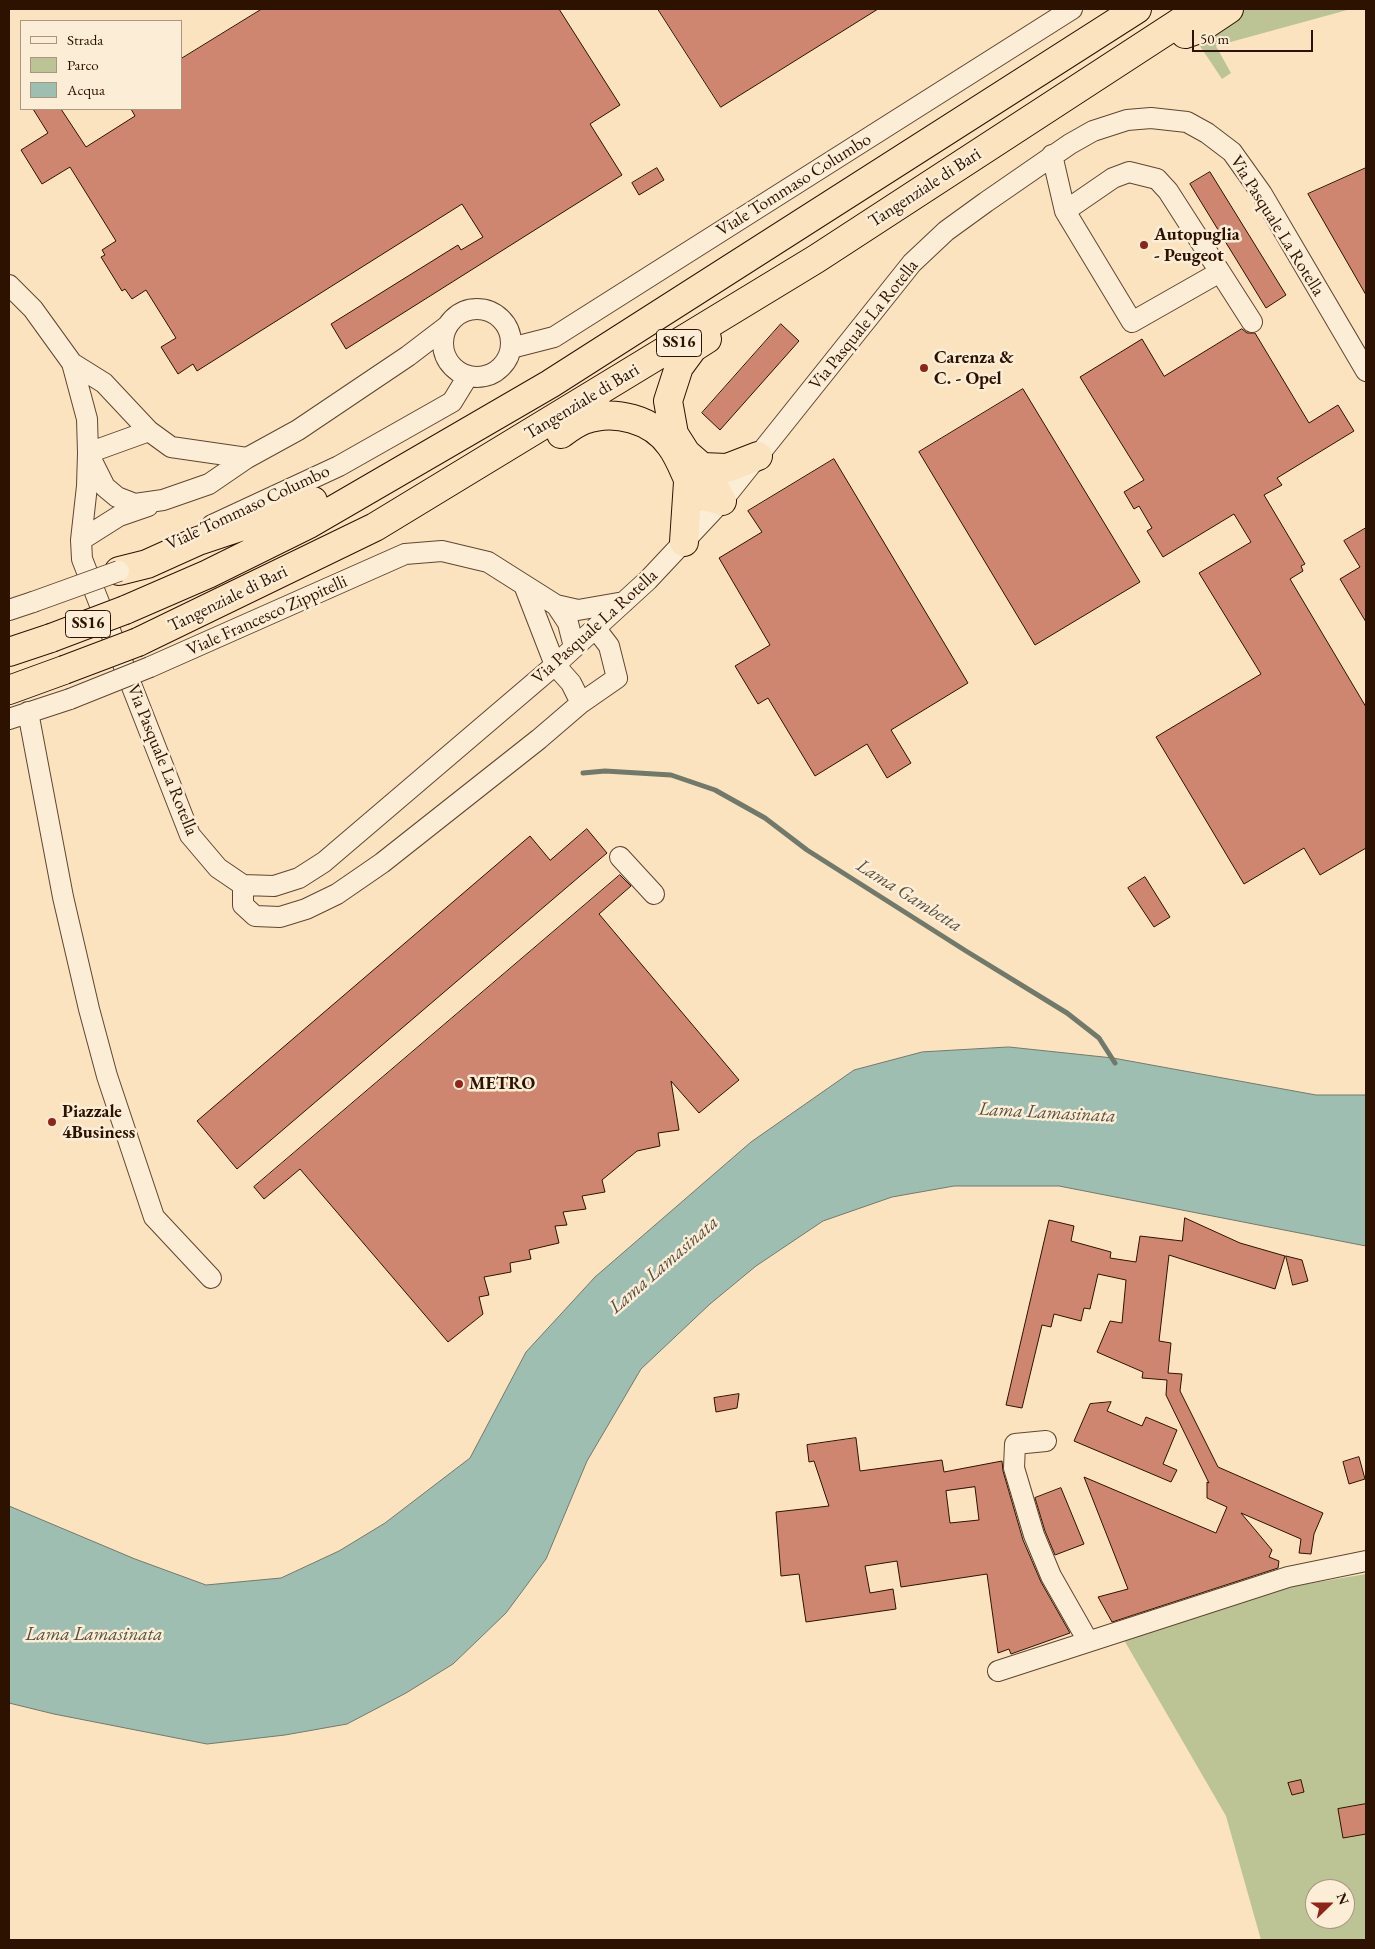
<!DOCTYPE html>
<html>
<head>
<meta charset="utf-8">
<style>
	body { margin:0 }
	#map { position:relative; width:1375px; height:1949px; overflow:hidden; background:#fbe3c0; font-family:"EB Garamond",serif }
	canvas { display:block }
	.frame { position:absolute; inset:0; border:10px solid #2d1200; pointer-events:none }
	.legend { position:absolute; left:20px; top:20px; width:162px; height:90px; box-sizing:border-box; background:#fcedd6; border:1px solid #a99580; margin:0; padding:6px 9px; list-style:none; font-size:15px; color:#2d1200 }
	.legend li { display:flex; align-items:center; gap:10px; height:25px }
	.legend b { width:25px; border:1px solid #a99580 }
	.north { position:absolute; left:1305px; top:1879px; width:50px; height:50px; box-sizing:border-box; background:#fcedd6; border:1px solid #a99580; border-radius:50%; rotate:68deg; font-size:14px; font-weight:700; line-height:20px; text-align:center; color:#2d1200 }
	.north::after { content:''; display:block; margin:auto; width:18px; height:22px; background:#8f2418; clip-path:polygon(50% 0,100% 100%,50% 72%,0 100%) }
	.scale { position:absolute; left:1192px; top:30px; width:121px; height:22px; box-sizing:border-box; border:2px solid #2d1200; border-top:0; padding-left:6px; font-size:15px; line-height:18px; white-space:nowrap; color:#2d1200; -webkit-text-stroke:4px #fcedd6; paint-order:stroke }
</style>
</head>
<body>
<div id="map">
<canvas width="1375" height="1949"></canvas>
<div class="frame"></div>
<ul class="legend">
<li><b style="height:6px;background:#fcedd6"></b>Strada</li>
<li><b style="height:14px;background:#bcc495"></b>Parco</li>
<li><b style="height:14px;background:#9fbeb2"></b>Acqua</li>
</ul>
<div class="north">N</div>
<div class="scale">50 m</div>
</div>
<script>
const ctx = document.querySelector('canvas').getContext('2d');
ctx.lineJoin = 'round';
function paint(path, color) { ctx.fillStyle = color; ctx.fill(path, 'evenodd'); }
function strokePath(path, color, width, dash) { ctx.strokeStyle = color; ctx.lineWidth = width; ctx.lineCap = dash ? 'butt' : 'round'; ctx.setLineDash(dash || []); ctx.stroke(path); }
function drawText(font, color, halo, rows, align = 'center') {
  ctx.font = font + ' "EB Garamond",serif'; ctx.lineWidth = 5; ctx.setLineDash([]); ctx.textBaseline = 'middle'; ctx.strokeStyle = halo; ctx.fillStyle = color; for (const [text, x, y, turn = 0] of rows) {
    ctx.save(); ctx.translate(x, y); ctx.rotate((+turn || 0) * Math.PI / 180); ctx.textAlign = isNaN(turn) ? turn : align; if (halo) ctx.strokeText(text, 0, 0); ctx.fillText(text, 0, 0); ctx.restore();
  }
}
const green = new Path2D(`
	M1235 9H1351L1216 46 1231 73 1222 79 1194 37Z
	M1366 1574V1940H1261L1226 1816 1124 1640 1295 1586ZM1315 1889H1345V1919H1315Z`);
const water = new Path2D(`
	M1009 1047 1113 1058 1316 1095H1366V1246L1059 1186H954L892 1197 823 1221 756 1266 710 1304 641 1369 587 1461 546 1559 506 1613 453 1664 406 1693 347 1724 285 1735 207 1744 54 1714 9 1703V1506L135 1559 206 1585 281 1578 339 1551 385 1523 470 1458 526 1352 595 1277 751 1142 854 1070 922 1052Z`);
const stream = new Path2D(`
	M583 773 605 771 671 775 715 790 765 818 807 850 966 951 1067 1013 1099 1038 1115 1063`);
const building = new Path2D(`
	M262 9H559L620 105 590 124 622 175 346 349 331 324 458 245 461 250 483 237 462 204 197 371 193 364 178 374 161 347 176 338 146 290 132 299 125 289 122 291 101 257 105 255 102 250 116 241 70 167 42 184 21 150 48 133 33 109H61L86 147 135 116 131 109H181V59Z
	M658 9H878L721 107Z
	M657 168 664 180 639 195 632 183Z
	M1366 168V295L1308 194Z
	M1210 172 1286 295 1266 308 1190 184Z
	M781 324 799 341 720 430 702 413Z
	M1242 329 1247 333H1255L1309 423 1338 405 1354 431 1277 478 1282 485 1264 495 1305 564 1301 566 1303 571 1290 579 1366 707V848L1320 875 1304 848 1244 884 1156 737 1261 674 1199 573 1251 542 1234 514 1163 557 1147 531 1152 528 1139 506 1134 509 1124 492 1144 480 1080 377 1142 339 1164 376Z
	M1023 389 1140 582 1035 645 919 452Z
	M834 459 968 683 891 730 911 763 887 778 867 744 815 776 768 698 758 704 735 666 770 645 719 558 762 532 748 511Z
	M1366 528V622L1340 579 1360 567 1344 541Z
	M587 829 607 853 237 1169 197 1121 530 836 550 860Z
	M620 875 631 886 599 914 739 1080 699 1113 671 1081 679 1130 658 1133 660 1146 637 1151 602 1180 605 1192 582 1196 586 1209 563 1212 567 1225 555 1226 559 1243 529 1250 531 1259 510 1263 511 1272 484 1277 489 1295 479 1297 483 1314 448 1342 300 1169 264 1199 254 1187Z
	M1145 877 1170 917 1154 927 1128 888Z
	M1185 1218 1240 1243 1285 1256 1275 1289 1169 1255 1159 1341 1171 1343 1168 1373 1182 1374 1180 1391 1218 1467 1323 1513 1314 1534 1311 1554 1299 1553 1301 1539 1241 1513 1272 1550 1269 1557 1279 1561 1278 1568 1112 1622 1098 1597 1128 1589 1084 1477 1216 1533 1227 1507 1207 1498V1482L1209 1483 1166 1395 1167 1380 1142 1378 1143 1372 1097 1352 1110 1321 1122 1323 1126 1280 1098 1274 1090 1309 1084 1308 1081 1321 1054 1314 1051 1327 1042 1325 1022 1408 1006 1405 1049 1220 1074 1226 1071 1241 1111 1252 1110 1258 1136 1262 1140 1236 1182 1241Z
	M1286 1256 1302 1260 1308 1281 1293 1285Z
	M739 1394 737 1408 716 1412 714 1398Z
	M1111 1402 1107 1411 1142 1426 1146 1417 1177 1430 1163 1464 1177 1470 1171 1482 1074 1441 1090 1404Z
	M856 1438 860 1471 942 1460 944 1472 1002 1461 1003 1471 1023 1540 1041 1582 1070 1633 1011 1654 1009 1649 998 1653 987 1574 901 1587 897 1561 865 1566 870 1593 893 1589 896 1609 806 1622 799 1574 781 1576 776 1512 829 1506 814 1461 809 1462 807 1445ZM975 1487 979 1520 950 1523 946 1491Z
	M1359 1457 1365 1479 1349 1484 1343 1462Z
	M1061 1488 1084 1544 1055 1555 1045 1531 1035 1498Z
	M1301 1780 1304 1792 1292 1795 1288 1783Z
	M1366 1804V1834L1343 1838 1338 1809Z`);
const minor = new Path2D(`
	M1052 155 1065 211 1132 322 1220 272 1252 322
	M1065 211 1113 178 1129 172 1157 179 1168 191 1220 272
	M9 285 33 309 72 363 87 419 88 453 87 486 81 540 82 559 190 835 218 868 243 885 274 886 299 878 324 862 555 665 648 580 722 501 912 263 946 231 986 202 1070 144 1093 131 1127 120 1151 118 1187 122 1207 133 1232 152 1262 194 1366 371
	M443 343a34 34 0 1 1 68 0a34 34 0 1 1-68 0Z
	M511 348 554 337 1072 9
	M72 363 104 383 149 431 171 447 247 458
	M149 431 88 453 105 487 117 497 135 504 163 500 209 484 247 458 298 430 408 356 446 327
	M212 525 339 466 452 402 468 376
	M81 540 119 516 148 506
	M524 585 555 665 571 683 581 703
	M556 605 578 610 624 602
	M9 610 33 602
	M150 667 405 554 442 551 488 562 556 605 568 623 574 647
	M28 712 63 897 89 1009 107 1076 154 1217 211 1278
	M9 719 70 699
	M620 857 654 894
	M243 885V905L255 916 280 917 306 909 337 894 382 863 539 739 581 703 617 678 609 646 596 629
	M1046 1441 1015 1444 1014 1468 1034 1535 1051 1576 1088 1641
	M998 1671 1288 1577 1366 1561`);
const highway = new Path2D(`
	M1185 34 1199 29 1229 9
	M707 339 693 348 679 367 668 401 674 434 686 453 702 467 714 486 722 501
	M561 434C568 429 576 423 584 420 614 409 653 419 671 446 682 461 686 479 696 494L722 501
	M702 467 727 468 758 456
	M684 542 688 482
	M119 571 147 564 198 541 240 527 275 519 313 501
	M125 610 208 574 309 524 550 384 1137 9
	M138 642 375 527 816 259 1200 9
	M9 652 51 638
	M9 690 64 670`);
const minorBridge = new Path2D(`
	M33 602 119 571
	M70 699 150 667`);
const highwayBridge = new Path2D(`
	M51 638 125 610
	M64 670 138 642`);
const markers = [
	[1144,245,5,"#8f2418"],
	[924,368,5,"#8f2418"],
	[459,1084,5,"#8f2418"],
	[52,1122,5,"#8f2418"]
];
const shields = [
	[679,343,45],
	[88,624,45]
];
const shieldNames = [
	["SS16",679,343],
	["SS16",88,624]
];
const streetNames = [
	["Viale Tommaso Columbo",794,185,-32],
	["Tangenziale di Bari",925,188,-33],
	["Via Pasquale La Rotella",1277,226,58],
	["Via Pasquale La Rotella",864,325,-51],
	["Tangenziale di Bari",582,402,-31],
	["Viale Tommaso Columbo",248,508,-25],
	["Tangenziale di Bari",228,599,-26],
	["Viale Francesco Zippitelli",267,616,-24],
	["Via Pasquale La Rotella",595,627,-42],
	["Via Pasquale La Rotella",162,760,68]
];
const poiNames = [
	["Autopuglia",1154,235],
	["- Peugeot",1154,256],
	["Carenza &",934,358],
	["C. - Opel",934,379],
	["METRO",469,1084],
	["Piazzale",62,1112],
	["4Business",62,1133]
];
const waterNames = [
	["Lama Gambetta",909,896,32],
	["Lama Lamasinata",1047,1113,3],
	["Lama Lamasinata",664,1265,-41],
	["Lama Lamasinata",94,1635]
];
paint(green, '#bcc495');
paint(water, '#9fbeb2');
strokePath(water, '#71796b', 1);
strokePath(stream, '#71796b', 5);
paint(building, '#cf8670');
strokePath(building, '#2d1200', 1);
strokePath(minor, '#604630', 22);
strokePath(highway, '#2d1200', 30);
strokePath(minor, '#fcedd6', 20);
strokePath(highway, '#fbe3c0', 28);
strokePath(minorBridge, '#604630', 22, []);
strokePath(highwayBridge, '#2d1200', 30, []);
strokePath(minorBridge, '#fcedd6', 20);
strokePath(highwayBridge, '#fbe3c0', 28);
for (const [x, y, r, color] of markers) { const dot = new Path2D(); dot.arc(x, y, r, 0, 2 * Math.PI); ctx.fillStyle = color; ctx.fill(dot); strokePath(dot, '#fcedd6', 2); }
for (const [x, y, w] of shields) { const box = new Path2D(); box.roundRect(x - w / 2, y - 13.5, w, 27, 4); ctx.fillStyle = '#fcedd6'; ctx.fill(box); strokePath(box, '#2d1200', 1); }
drawText('bold 16px', '#2d1200', null, shieldNames);
drawText('18px', '#2d1200', '#fcedd6', streetNames);
drawText('bold 18px', '#2d1200', '#fcedd6', poiNames, 'left');
drawText('italic 19px', '#554e3e', '#fcedd6', waterNames);
</script>
</body>
</html>
